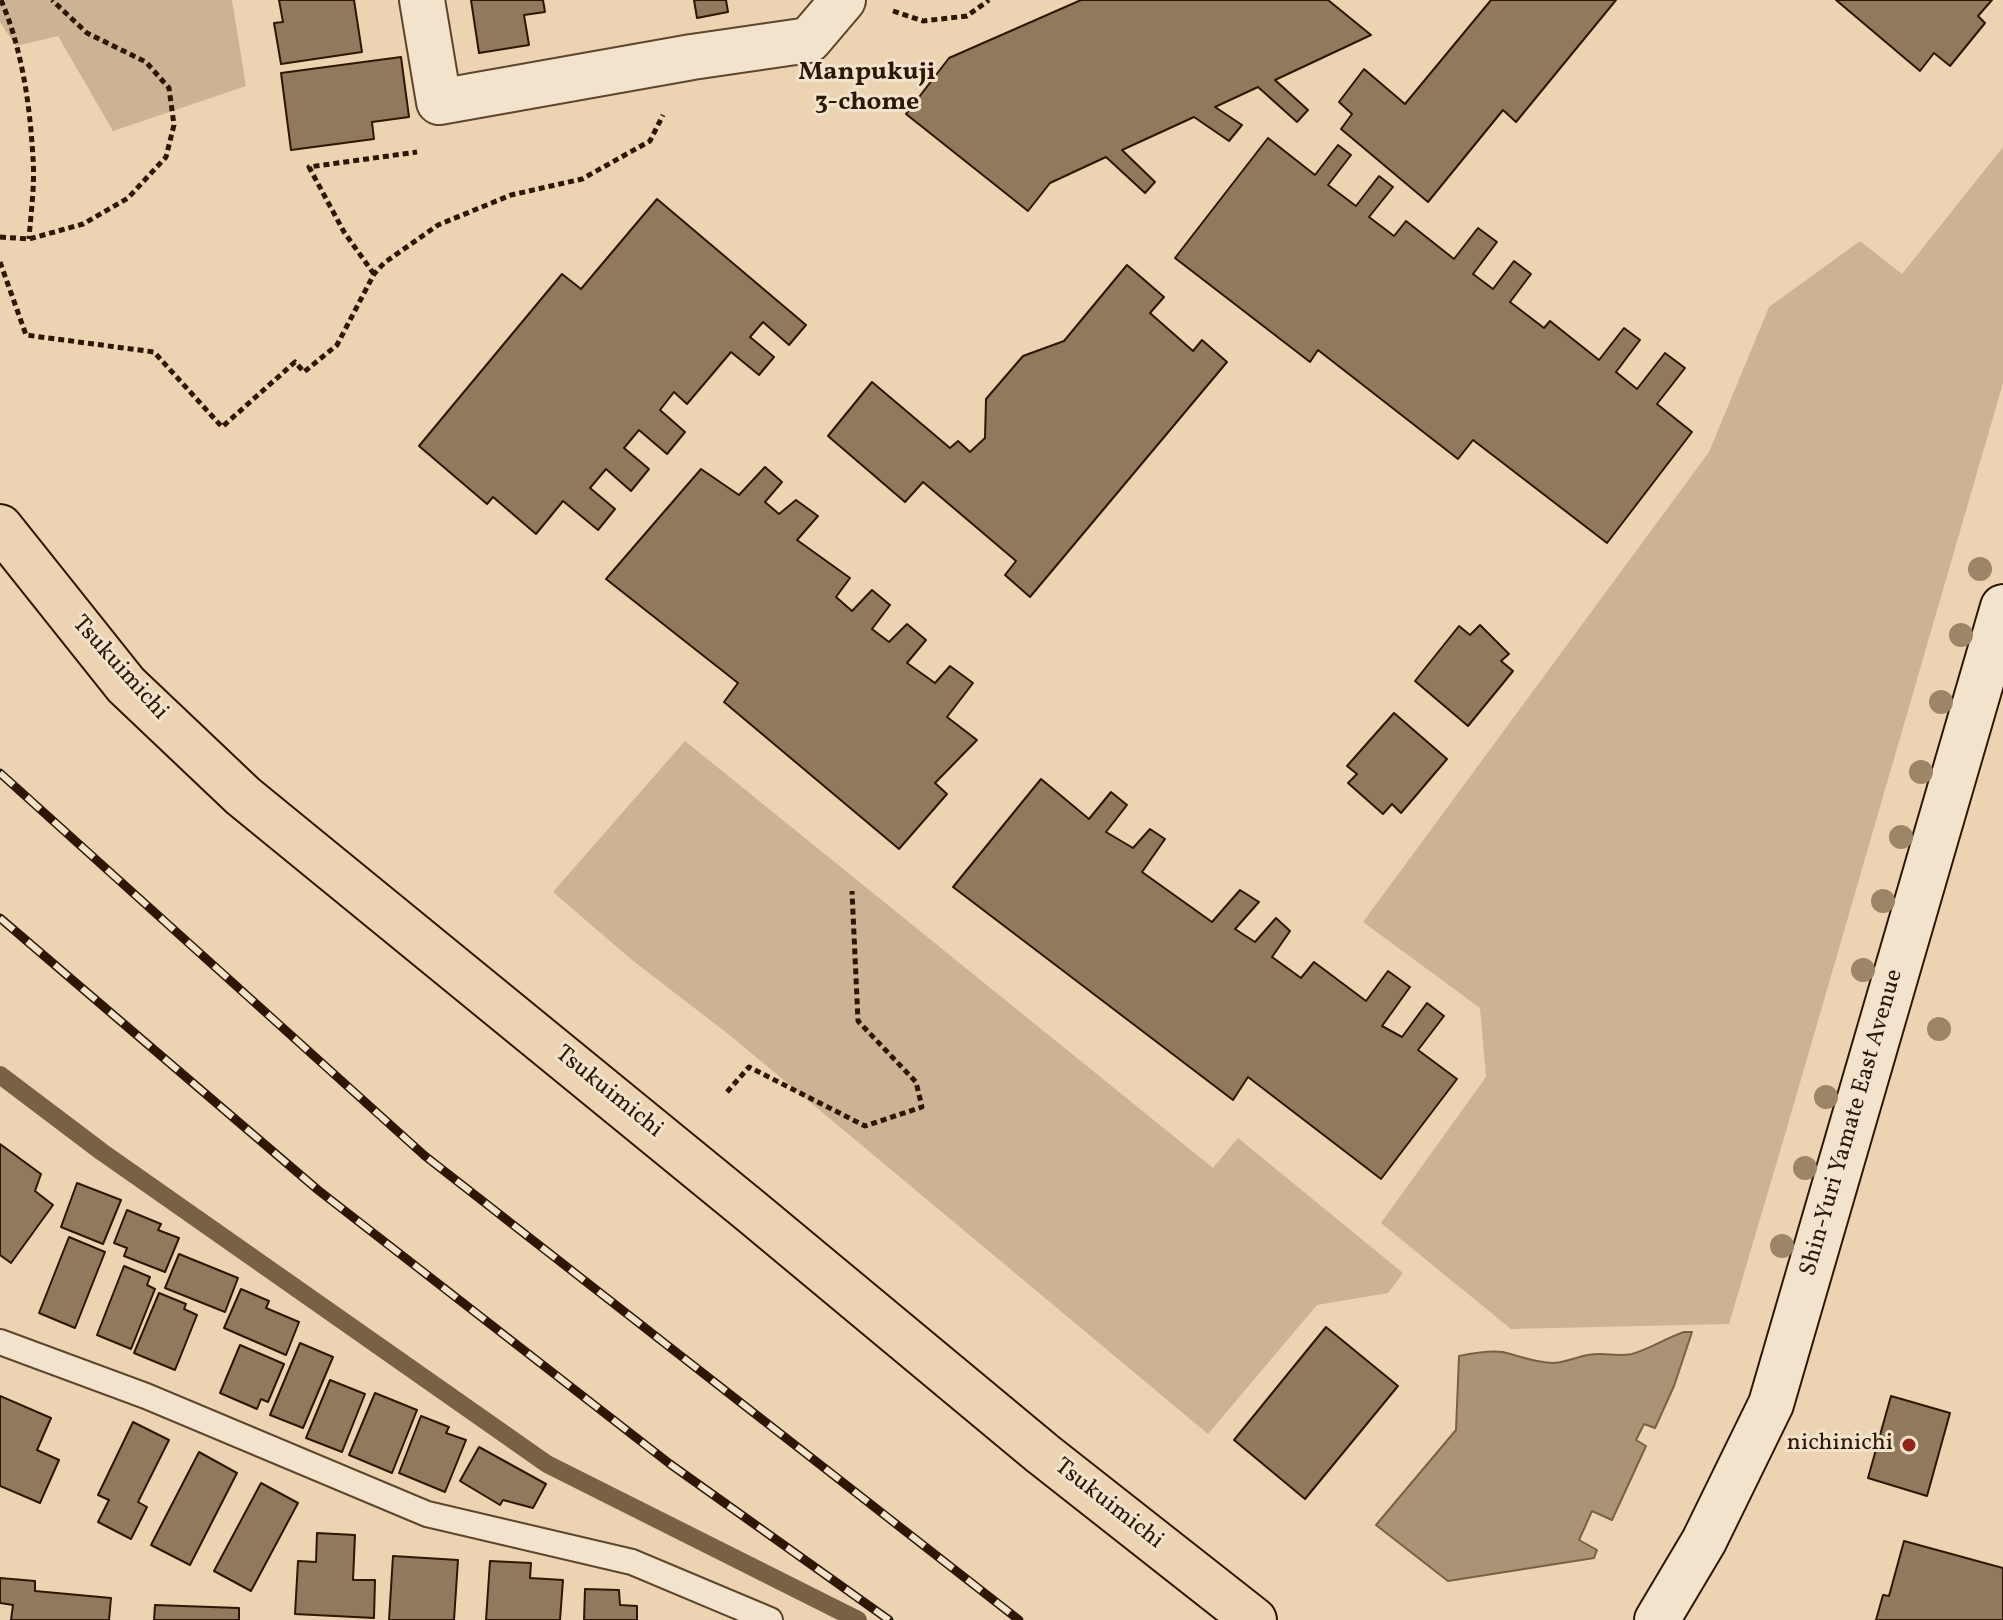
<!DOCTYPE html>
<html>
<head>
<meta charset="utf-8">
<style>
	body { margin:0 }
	canvas { display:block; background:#ecd3b1 }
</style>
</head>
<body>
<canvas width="2003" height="1620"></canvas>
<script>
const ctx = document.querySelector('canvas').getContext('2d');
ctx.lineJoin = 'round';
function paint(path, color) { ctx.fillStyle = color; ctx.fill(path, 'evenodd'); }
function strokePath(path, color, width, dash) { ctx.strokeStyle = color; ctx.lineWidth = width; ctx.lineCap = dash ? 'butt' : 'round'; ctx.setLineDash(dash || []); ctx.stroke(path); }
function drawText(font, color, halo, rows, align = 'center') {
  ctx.font = font + ' Vollkorn,serif'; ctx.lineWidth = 6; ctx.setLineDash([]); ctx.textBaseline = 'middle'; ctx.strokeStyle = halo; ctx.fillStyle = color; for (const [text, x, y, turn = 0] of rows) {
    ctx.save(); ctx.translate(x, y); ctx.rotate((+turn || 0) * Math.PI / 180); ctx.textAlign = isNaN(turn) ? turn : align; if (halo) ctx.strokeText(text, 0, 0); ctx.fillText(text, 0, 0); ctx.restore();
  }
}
const green = new Path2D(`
	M0 0H232L246 86 113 131 58 36 16 46 0 22Z
	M2003 147V383L1786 1131 1729 1324 1511 1329 1381 1223 1486 1077 1480 1008 1363 922 1709 452 1769 307 1860 241 1902 274Z
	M685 741 1213 1168 1238 1138 1403 1273 1388 1293 1317 1305 1208 1434 732 1037 632 960 553 892Z`);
const water = new Path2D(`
	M1684 1332H1692L1674 1386 1655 1428 1644 1424 1636 1440 1646 1446 1612 1520 1592 1511 1579 1540 1597 1550 1594 1558 1448 1581 1376 1525 1456 1430 1459 1356C1473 1353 1488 1350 1503 1352 1519 1356 1534 1362 1552 1363 1564 1363 1576 1357 1588 1355 1603 1352 1617 1357 1632 1354 1650 1349 1666 1338 1684 1332Z`);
const stream = new Path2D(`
	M0 1075 102 1152 547 1464 858 1620`);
const building = new Path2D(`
	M279 0H354L362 52 281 64 274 23 283 22Z
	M471 0H543L545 12 524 15 529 45 479 53Z
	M694 0H726L728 12 697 18Z
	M1081 0H1328L1371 35 1275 80 1308 110 1297 122 1258 87 1215 107 1242 125 1229 141 1194 117 1122 150 1155 182 1145 193 1106 157 1050 183 1028 211 906 114 949 58Z
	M1491 0H1616L1516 122 1503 110 1428 202 1341 129 1352 114 1339 102 1364 69 1405 104Z
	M1836 0H1992L1978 16 1985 23 1950 66 1934 53 1920 71Z
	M401 57 409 117 372 122 374 139 291 150 281 73Z
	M1268 138 1315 175 1338 145 1351 155 1328 185 1356 206 1379 176 1393 187 1369 217 1394 236 1406 221 1454 259 1478 228 1497 242 1473 274 1493 289 1514 261 1531 274 1510 302 1544 328 1550 321 1599 360 1624 328 1640 340 1616 372 1637 389 1665 353 1685 368 1657 404 1692 432 1607 543 1473 440 1458 459 1318 350 1310 362 1175 258Z
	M657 199 806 325 789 345 763 322 750 337 774 357 759 375 731 352 687 404 674 392 660 410 685 432 667 454 639 430 624 448 649 469 631 491 606 469 590 488 615 509 598 530 563 501 536 534 493 497 487 504 419 446 562 274 581 289Z
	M1127 265 1164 297 1150 313 1193 351 1202 340 1227 362 1030 597 1005 575 1016 561 923 482 905 502 828 436 872 382 950 448 958 441 970 452 985 438 986 399 1023 356 1064 341Z
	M765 467 782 482 765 502 779 514 796 500 818 516 797 540 850 578 836 597 852 611 872 590 890 605 872 629 889 642 907 624 926 640 907 663 935 683 950 666 973 683 947 717 977 740 935 783 947 794 899 849 724 702 738 683 606 579 701 469 739 495Z
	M1480 625 1509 654 1501 661 1513 671 1468 726 1415 681 1459 626 1470 635Z
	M1394 713 1447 759 1401 813 1392 804 1383 814 1348 783 1357 774 1347 766Z
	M1041 779 1089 819 1111 792 1127 805 1106 832 1133 848 1150 829 1165 839 1142 872 1212 922 1240 890 1259 902 1235 929 1255 942 1276 918 1290 931 1272 957 1301 978 1314 962 1366 1001 1388 971 1410 987 1382 1026 1402 1037 1427 1003 1444 1016 1418 1050 1457 1079 1381 1179 1248 1077 1233 1100 953 887Z
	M0 1144 41 1174 35 1191 53 1205 11 1263 0 1255Z
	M77 1183 121 1200 103 1244 61 1227Z
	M127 1210 161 1224 158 1230 179 1238 165 1272 124 1256 127 1248 114 1243Z
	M69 1237 105 1252 75 1328 39 1313Z
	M179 1254 238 1278 225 1312 165 1288Z
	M124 1266 150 1277 147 1285 155 1289 131 1349 97 1335Z
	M241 1289 269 1301 266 1308 299 1322 286 1355 224 1328Z
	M159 1293 186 1304 184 1309 197 1315 175 1370 134 1353Z
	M1326 1327 1398 1386 1305 1499 1234 1440Z
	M300 1343 333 1357 303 1428 270 1415Z
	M240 1345 284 1364 268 1402 261 1399 257 1409 220 1393Z
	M330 1380 365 1394 342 1452 306 1438Z
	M375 1393 417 1410 392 1473 349 1455Z
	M0 1396 51 1418 37 1450 59 1460 40 1503 0 1486Z
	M1891 1396 1950 1413 1927 1496 1868 1478Z
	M421 1416 449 1427 446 1433 466 1440 445 1492 399 1473Z
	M133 1422 169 1440 138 1502 147 1507 131 1539 98 1522 109 1500 98 1495Z
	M479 1447 546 1484 533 1508 503 1500 500 1505 460 1481Z
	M199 1452 237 1473 190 1565 151 1545Z
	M261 1483 298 1503 251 1591 214 1571Z
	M317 1533 355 1535 353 1580H375L374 1618 295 1614 298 1561 316 1562Z
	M1904 1541 2003 1568V1620H1876L1883 1595 1889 1596Z
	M393 1556 458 1560 454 1620H389Z
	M490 1561 531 1563 530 1578 563 1580 560 1620H486Z
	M0 1578 35 1581V1591L111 1598 109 1620H11L13 1605 0 1603Z
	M585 1589 619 1590 620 1605 637 1606V1620H584Z
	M155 1605 239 1608V1620H154Z`);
const path = new Path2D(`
	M1 0C22 49 30 105 33 158 35 184 31 212 29 239
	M893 11 923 21 967 16 989 0
	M0 237 29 239 83 224 128 198 166 157 174 125 169 88 146 62 87 33 52 0
	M0 262 26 335 154 352 222 427 295 362 304 372 337 345 374 274 384 263 438 225 511 195 582 179 650 141 663 115
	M374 274 344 232 309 167 417 152
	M727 1092 749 1067 865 1126 922 1107 916 1082 858 1021 852 891`);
const lane = new Path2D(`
	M0 1342 146 1396 427 1514 632 1562 770 1620`);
const street = new Path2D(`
	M422 0 439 102 692 57 809 40 843 0`);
const secondary = new Path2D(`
	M1657 1620 1704 1541 1771 1404 2003 607`);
const primary = new Path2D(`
	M0 527 126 685 243 796 752 1212 1043 1454 1254 1620`);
const rail = new Path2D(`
	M0 773 425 1156 1019 1620
	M0 918 318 1190 670 1464 889 1620`);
const trees = [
	[1980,569],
	[1961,635],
	[1941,702],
	[1921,772],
	[1901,837],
	[1883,901],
	[1863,970],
	[1939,1029],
	[1826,1097],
	[1805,1168],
	[1782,1246]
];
const markers = [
	[1909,1445,8,"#8f2418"]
];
const streetNames = [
	["Tsukuimichi",119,669,48],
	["Tsukuimichi",608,1093,39],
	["Shin-Yuri Yamate East Avenue",1853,1123,-74],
	["Tsukuimichi",1108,1505,38]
];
const poiNames = [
	["nichinichi",1893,1445]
];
const neighbourhoodNames = [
	["Manpukuji",867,74],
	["3-chome",867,104]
];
paint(green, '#ccb393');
paint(water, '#ab9375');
strokePath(water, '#796146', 2);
strokePath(stream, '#796146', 18);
paint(building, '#90795c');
strokePath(building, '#2d1700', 2);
strokePath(lane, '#5d462c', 28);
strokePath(street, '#5d462c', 48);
strokePath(secondary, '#2d1700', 48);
strokePath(primary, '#2d1700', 48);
strokePath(path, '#2d1700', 5, [6, 4]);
strokePath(lane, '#f3e2cc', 24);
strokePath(street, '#f3e2cc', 44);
strokePath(secondary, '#f3e2cc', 44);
strokePath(primary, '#ecd3b1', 44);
strokePath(rail, '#2d1700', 9);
strokePath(rail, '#f3e2cc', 6, [18]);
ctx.fillStyle = '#9d8568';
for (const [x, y] of trees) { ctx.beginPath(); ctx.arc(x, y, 12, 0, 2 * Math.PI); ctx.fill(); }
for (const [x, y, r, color] of markers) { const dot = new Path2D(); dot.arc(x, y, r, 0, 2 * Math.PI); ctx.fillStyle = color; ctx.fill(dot); strokePath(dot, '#f3e2cc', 3); }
drawText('24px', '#2d1700', '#f3e2cc', streetNames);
drawText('24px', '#2d1700', '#f3e2cc', poiNames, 'right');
drawText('bold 26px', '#2d1700', '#f3e2cc', neighbourhoodNames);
</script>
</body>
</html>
